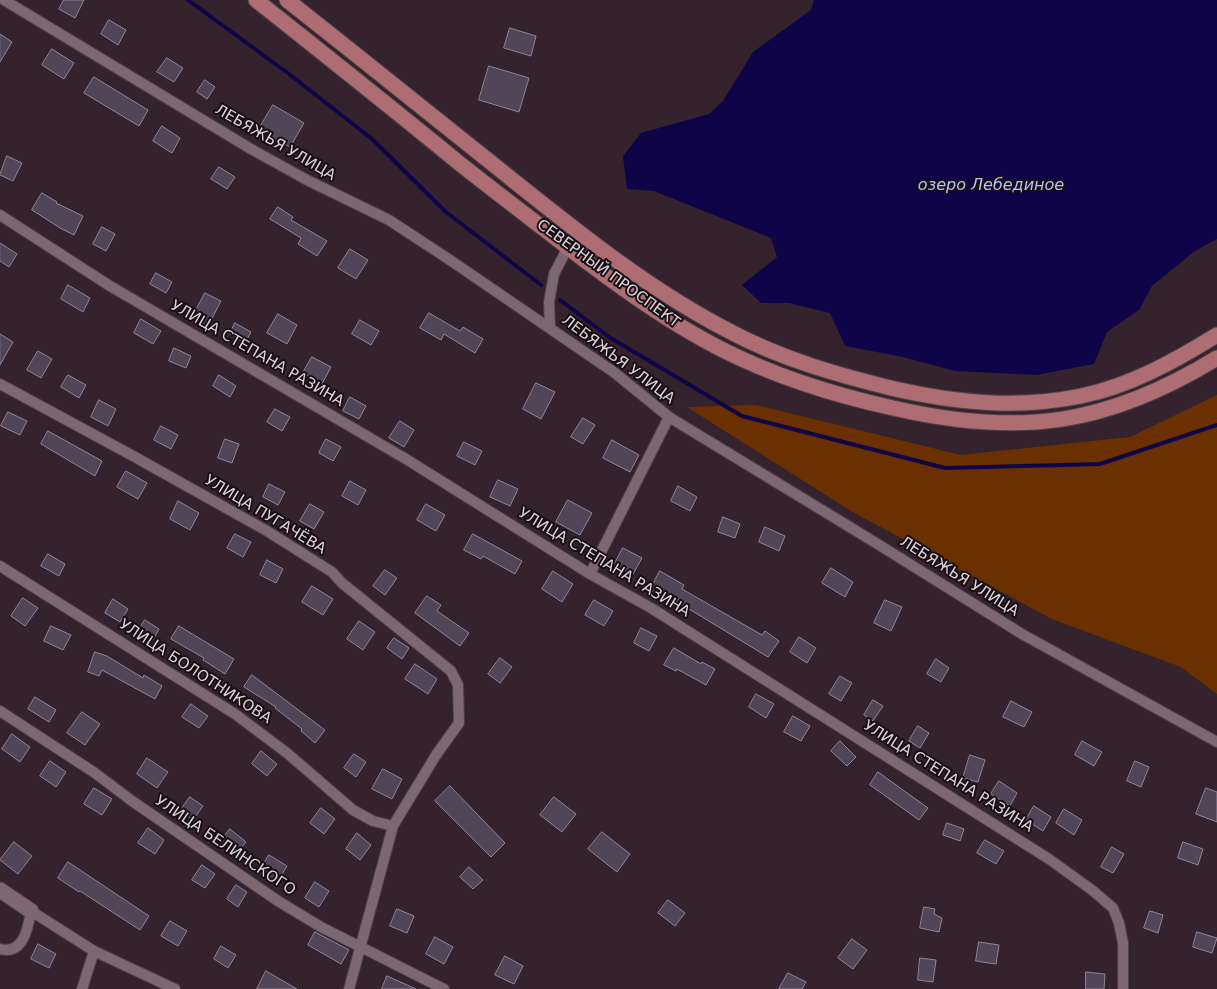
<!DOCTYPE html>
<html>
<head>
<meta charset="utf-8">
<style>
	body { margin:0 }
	canvas { display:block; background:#34232d }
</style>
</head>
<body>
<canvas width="1217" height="989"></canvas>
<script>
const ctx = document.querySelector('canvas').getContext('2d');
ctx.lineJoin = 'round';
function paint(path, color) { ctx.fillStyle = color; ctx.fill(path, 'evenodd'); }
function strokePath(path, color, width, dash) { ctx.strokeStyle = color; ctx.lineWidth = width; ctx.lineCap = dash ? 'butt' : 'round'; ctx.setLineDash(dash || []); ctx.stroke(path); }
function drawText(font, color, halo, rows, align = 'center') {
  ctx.font = font + ' "DejaVu Sans",sans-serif'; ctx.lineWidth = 4; ctx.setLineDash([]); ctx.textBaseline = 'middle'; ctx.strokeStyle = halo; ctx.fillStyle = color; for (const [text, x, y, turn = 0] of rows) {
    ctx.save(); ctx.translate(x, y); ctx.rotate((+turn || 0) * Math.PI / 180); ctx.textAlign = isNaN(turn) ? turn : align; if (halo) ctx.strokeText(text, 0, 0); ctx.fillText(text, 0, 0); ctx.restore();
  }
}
const green = new Path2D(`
	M1217 395V694L1181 667 1052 619 851 511 687 407 756 405 961 455 1130 437Z`);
const water = new Path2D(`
	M814 0H1217V239L1195 251 1152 286 1139 310 1107 332 1094 364 1036 375 955 371 903 357 845 346 830 313 789 303H761L742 285 777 257 771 238 654 191 627 189 623 156 641 133 709 114 723 101 753 52 811 10Z`);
const stream = new Path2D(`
	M188 0 289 74 372 139 446 212 541 285
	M560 300 609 337 742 416 945 468 1100 464 1217 425`);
const building = new Path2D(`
	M64 0H84L75 18 59 9Z
	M109 20 126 30 118 45 101 34Z
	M510 28 536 36 531 56 504 48Z
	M0 34 12 42 0 62Z
	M52 49 74 63 64 79 42 65Z
	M167 58 183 68 174 82 157 72Z
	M489 66 529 78 519 112 479 100Z
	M94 77 148 110 139 126 84 93Z
	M205 80 215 87 207 99 197 92Z
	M273 105 304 123 290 147 259 129Z
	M162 126 180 138 172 153 153 141Z
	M7 156 22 163 13 181 0 175Z
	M219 167 235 177 227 189 211 179Z
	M42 193 57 202 56 203 83 216 74 235 60 228 32 210Z
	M278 207 293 217 291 220 327 241 317 256 298 244 301 238 270 219Z
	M102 227 115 234 106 251 93 244Z
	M0 243 17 254 9 267 0 261Z
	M350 249 368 260 356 279 338 268Z
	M156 273 172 282 166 293 150 284Z
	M68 285 90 298 83 312 61 299Z
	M205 293 221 301 208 326 192 318Z
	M429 313 460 331 463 327 483 339 475 353 444 334 441 340 420 328Z
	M278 314 297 325 287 344 267 333Z
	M141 319 161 331 153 344 134 333Z
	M360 320 379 331 371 345 352 334Z
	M235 323 251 332 245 343 230 334Z
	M0 334 13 342 0 365Z
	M174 348 191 356 186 368 169 361Z
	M38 351 52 359 41 378 27 370Z
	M312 357 331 367 322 384 303 373Z
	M68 375 86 385 79 398 61 387Z
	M219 375 236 386 230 397 213 386Z
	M536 383 555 392 541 419 523 409Z
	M350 397 366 406 359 419 343 411Z
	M99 400 116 409 108 426 91 417Z
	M275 409 290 417 282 431 267 422Z
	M8 412 27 421 20 435 1 426Z
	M583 418 595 425 583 444 571 437Z
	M400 421 414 430 404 447 389 438Z
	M161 426 178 435 171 449 154 440Z
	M48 431 102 461 95 476 41 444Z
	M225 439 239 444 232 463 218 458Z
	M326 439 341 447 333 461 319 453Z
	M612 440 639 455 630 472 603 458Z
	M464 442 482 451 475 465 457 456Z
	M126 471 147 483 138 499 117 487Z
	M498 480 518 489 510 506 490 497Z
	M350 481 366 490 358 505 342 496Z
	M269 484 285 492 278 505 263 497Z
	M678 486 697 497 690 511 671 501Z
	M568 500 592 513 580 535 556 522Z
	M178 501 199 513 190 530 170 519Z
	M310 504 324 512 314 529 300 521Z
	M426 504 445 515 436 531 417 520Z
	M723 517 740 524 735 538 718 532Z
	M765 527 785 536 779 551 759 542Z
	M235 534 251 542 243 557 227 548Z
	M473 534 522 561 515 574 483 556 481 559 464 550Z
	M623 548 642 558 633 574 614 565Z
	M48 554 65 564 59 576 41 566Z
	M267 560 283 569 276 583 260 575Z
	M831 568 853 582 845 597 822 583Z
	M385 570 397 578 385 595 373 586Z
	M553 571 573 584 562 602 542 589Z
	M660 571 684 585 682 589 762 635 765 631 779 641 768 657 676 601 674 604 650 590Z
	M312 586 333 599 323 615 302 602Z
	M427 596 441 605 437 611 469 633 460 646 415 613Z
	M23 598 38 608 25 626 11 616Z
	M113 599 128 609 120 622 105 613Z
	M594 600 613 611 604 626 585 615Z
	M885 600 902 607 891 631 874 623Z
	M145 620 159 629 153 640 138 631Z
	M359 621 375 632 363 650 347 639Z
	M51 626 71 635 63 650 44 641Z
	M179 626 234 659 225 674 203 660 204 658 171 639Z
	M641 628 657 636 649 651 634 643Z
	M799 637 816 648 807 663 790 652Z
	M394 638 409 648 402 659 387 648Z
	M674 648 701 664 702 662 715 669 706 685 677 669 676 671 664 665Z
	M95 652 107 656 143 678 144 675 162 686 155 699 102 670 99 676 88 672Z
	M500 658 512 667 500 683 488 674Z
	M936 659 949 668 941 682 927 674Z
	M415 664 437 679 428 694 405 679Z
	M252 675 325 730 315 743 301 731 302 729 275 708 276 707 244 687Z
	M840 676 852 683 841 701 829 694Z
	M756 694 774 704 766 718 749 707Z
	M35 697 56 710 49 722 28 709Z
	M873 700 883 706 873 721 864 715Z
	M1011 701 1032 712 1024 727 1003 717Z
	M191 704 208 716 199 728 182 717Z
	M82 712 100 724 85 745 67 733Z
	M793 716 810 726 801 741 784 732Z
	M918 726 929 733 920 748 909 741Z
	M12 734 30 747 20 762 2 749Z
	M840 741 856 757 847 766 831 751Z
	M1082 741 1102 752 1094 766 1075 755Z
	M261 751 277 764 267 776 252 764Z
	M354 754 366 762 356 777 344 768Z
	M970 755 985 760 978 782 963 778Z
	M147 758 168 772 157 788 137 774Z
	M50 761 66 772 56 787 40 776Z
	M1135 761 1149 767 1141 787 1127 781Z
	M383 769 402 779 392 799 372 789Z
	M878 772 928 808 919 820 870 785Z
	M999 781 1017 793 1010 806 991 794Z
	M450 786 505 843 491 857 435 801Z
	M94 788 112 799 102 815 84 804Z
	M1206 788 1217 792V822L1196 814Z
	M190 797 203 806 193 820 180 811Z
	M554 797 576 814 562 832 540 815Z
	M1034 806 1051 817 1043 831 1026 820Z
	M321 808 335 819 324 834 310 823Z
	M1064 809 1082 820 1074 835 1056 823Z
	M947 823 964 829 960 841 943 835Z
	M148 828 164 840 155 854 138 843Z
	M230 829 246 842 236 854 220 842Z
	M602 832 630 854 617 872 588 849Z
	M357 833 371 845 360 860 346 849Z
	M985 840 1004 851 996 864 977 853Z
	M14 842 32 856 18 874 0 860Z
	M1183 842 1203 849 1198 865 1178 858Z
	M1112 847 1124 854 1113 873 1101 867Z
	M269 855 287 866 277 883 259 872Z
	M68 862 149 916 140 930 80 891 79 892 58 878Z
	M202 865 215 874 205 888 192 880Z
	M469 867 483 880 473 889 460 877Z
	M315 882 329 891 319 907 305 898Z
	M236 885 247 892 238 907 227 899Z
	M668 900 685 913 675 926 658 913Z
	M924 907 935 909 934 914 942 918 939 932 920 928Z
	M397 909 414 916 407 933 390 926Z
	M1150 911 1163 915 1158 933 1144 928Z
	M170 921 187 931 178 946 161 936Z
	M315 932 349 950 341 964 308 945Z
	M1197 932 1217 938 1212 953 1193 947Z
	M435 937 453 947 444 964 426 954Z
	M852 939 867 950 853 969 838 958Z
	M979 942 999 945 996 964 976 961Z
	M38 944 56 954 49 968 31 959Z
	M221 946 236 955 228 968 214 959Z
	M505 956 523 966 514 984 495 975Z
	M920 958 936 960 933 982 918 980Z
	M266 971 297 989H257Z
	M1086 972 1105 974 1104 989H1086Z
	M788 973 806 982 802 989H779Z
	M387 976 416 989H382Z`);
const street = new Path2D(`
	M4 0 251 149 307 180 389 220 450 260 615 373 669 417 876 543 1022 634 1217 742
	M0 215 110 286 406 459 590 574 651 608 1049 859 1092 890 1113 908 1119 923 1123 943V989
	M550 328 549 302 554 274 568 247
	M0 384 135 457 267 531 332 572 342 583 451 671 458 685 459 723 436 755 393 826 349 989
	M0 566 235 714 287 753 353 810 373 821 393 826
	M590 574 669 417
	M0 711 95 773 132 801 278 901 321 927 444 989
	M0 949C23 955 28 929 31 911L94 951 175 989
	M82 989 94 951`);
const secondary = new Path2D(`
	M0 890 31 911`);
const primary = new Path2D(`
	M256 0C324 54 392 108 459 163 498 194 538 224 578 255 623 289 670 323 721 349 776 377 834 395 893 408 1019 437 1106 426 1217 358
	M287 0C353 52 419 105 484 157 562 219 640 285 729 331 781 359 838 375 895 389 957 403 1018 409 1081 396 1130 386 1175 361 1217 335`);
const streetNames = [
	["ЛЕБЯЖЬЯ УЛИЦА",275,143,30],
	["СЕВЕРНЫЙ ПРОСПЕКТ",608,274,36],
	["УЛИЦА СТЕПАНА РАЗИНА",257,354,30],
	["ЛЕБЯЖЬЯ УЛИЦА",618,360,37],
	["УЛИЦА ПУГАЧЁВА",265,515,31],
	["УЛИЦА СТЕПАНА РАЗИНА",604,563,31],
	["ЛЕБЯЖЬЯ УЛИЦА",959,577,32],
	["УЛИЦА БОЛОТНИКОВА",195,672,33],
	["УЛИЦА СТЕПАНА РАЗИНА",948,777,32],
	["УЛИЦА БЕЛИНСКОГО",225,846,34]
];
const waterNames = [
	["озеро Лебединое",991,186]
];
paint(green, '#6b3000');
paint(water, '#0e0447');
strokePath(stream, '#0e0447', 4);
paint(building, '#504657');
strokePath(building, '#8f8598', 1);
strokePath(street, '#4e4048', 12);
strokePath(secondary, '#4e4048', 17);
strokePath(primary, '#4e4048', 17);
strokePath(street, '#7c6772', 10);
strokePath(secondary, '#7c6772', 15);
strokePath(primary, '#ae6c73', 15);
drawText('15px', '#ded3d9', '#170f13', streetNames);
drawText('italic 16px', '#b4c0fc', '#170f13', waterNames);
</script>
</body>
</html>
